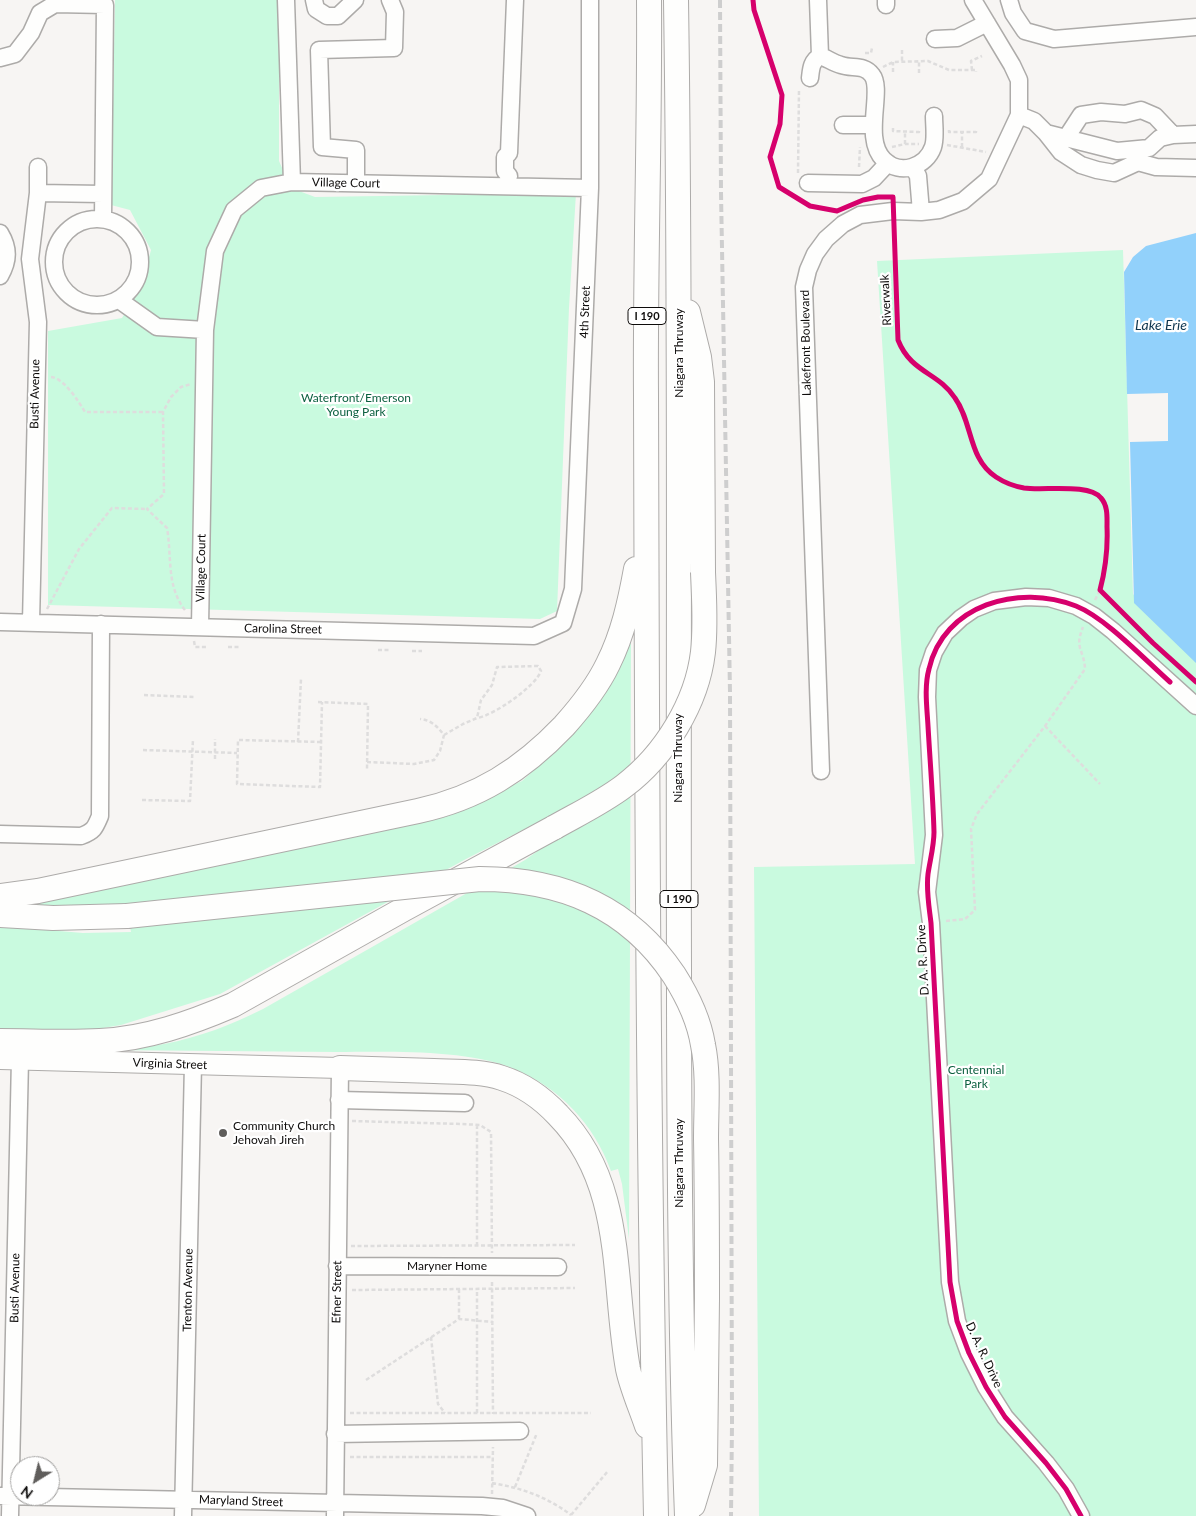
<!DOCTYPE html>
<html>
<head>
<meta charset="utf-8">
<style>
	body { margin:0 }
	#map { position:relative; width:1196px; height:1516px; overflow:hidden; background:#f7f5f3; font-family:Lato,sans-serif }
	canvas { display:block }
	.north { position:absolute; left:10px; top:1456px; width:50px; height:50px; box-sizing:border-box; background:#fff; border:1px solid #9f9e9d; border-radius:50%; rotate:216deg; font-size:14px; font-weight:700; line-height:20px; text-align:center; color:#0e0c0b }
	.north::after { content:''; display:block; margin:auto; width:18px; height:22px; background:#605e5c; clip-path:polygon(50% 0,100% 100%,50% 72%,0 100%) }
</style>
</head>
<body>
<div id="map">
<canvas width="1196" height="1516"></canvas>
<div class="north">N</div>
</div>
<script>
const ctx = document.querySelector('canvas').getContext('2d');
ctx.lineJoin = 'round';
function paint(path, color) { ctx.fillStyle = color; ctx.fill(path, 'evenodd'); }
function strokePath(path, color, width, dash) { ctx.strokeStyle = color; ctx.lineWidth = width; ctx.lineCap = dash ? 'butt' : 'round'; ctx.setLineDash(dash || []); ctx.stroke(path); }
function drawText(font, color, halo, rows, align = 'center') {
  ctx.font = font + ' Lato,sans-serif'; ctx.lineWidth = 4.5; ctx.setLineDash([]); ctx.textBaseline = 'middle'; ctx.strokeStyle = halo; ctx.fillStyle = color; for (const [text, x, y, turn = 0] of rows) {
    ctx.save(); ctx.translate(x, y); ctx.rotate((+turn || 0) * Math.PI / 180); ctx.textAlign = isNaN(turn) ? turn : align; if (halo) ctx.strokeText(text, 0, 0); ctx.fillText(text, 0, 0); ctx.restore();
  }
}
const green = new Path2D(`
	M115 0H279V161L291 188 315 197 576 193 569 308 557 611 540 619 48 605V331L122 318 141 287 151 250 130 210 111 205Z
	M1123 250 1133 594 1196 659V1516H759L754 867 915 864 877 261Z
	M631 640 629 1239 622 1184 618 1169 611 1171C594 1124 559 1087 512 1068 463 1049 389 1052 336 1052 258 1051 180 1051 102 1050 122 1048 144 1048 164 1044 200 1037 231 1025 263 1009L525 860 563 833 554 814 466 859 220 994 121 1025 79 1032 0 1031V926L83 933 131 932 126 907H55L11 904 460 808 522 781 555 751 597 704Z`);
const water = new Path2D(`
	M1196 233V663L1134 603 1130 442 1168 441V393L1127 394 1124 272 1133 257 1146 246Z`);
const path = new Path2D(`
	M902 50V62
	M865 53H871L872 48
	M883 67 893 62 928 61 949 70H976V72
	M972 70 971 61 982 56
	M893 72V62
	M919 73V62
	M893 128V131L919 132V130
	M949 130V132H976V130
	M905 144V131
	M947 145 986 152
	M892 147 905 144H919
	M962 147V132
	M859 167 860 147
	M798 173 799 89
	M51 377C64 378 79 402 85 412H163
	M1095 600 1100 590
	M47 609 79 549 112 508 147 509
	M185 610C166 586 172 556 167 528L147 509 164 494 163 412 171 397 181 387 191 384
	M194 641 195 647H208
	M228 647H239
	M378 650H390
	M412 651H422
	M144 695 194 697
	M318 702 368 704 367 769
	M1045 726 1100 784
	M444 735 463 724 477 718 481 700 492 685 497 667 538 666 541 671C536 686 493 716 477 718
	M298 742 301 679
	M321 742 238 740 237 784 320 787 322 702
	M143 750 237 753
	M215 759V739
	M367 762 414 764 434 760 440 751 444 735C437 726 431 720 420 719
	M142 800 190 801 193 739
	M946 921 965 919 975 910 971 829 977 814 1045 726 1085 669C1084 649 1074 649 1083 627
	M352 1121 462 1124 480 1125 491 1132 492 1253
	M477 1125V1245
	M351 1246 575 1245
	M492 1282 493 1414
	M459 1289V1319
	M352 1290 575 1288
	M431 1337 438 1404 445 1413
	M366 1380 459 1319 493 1322
	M350 1413H591
	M477 1413V1288
	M350 1457H493
	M492 1483C522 1488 547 1497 571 1515
	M515 1487 537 1433
	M492 1494 493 1447
	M571 1515 608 1471`);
const minor = new Path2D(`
	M286 0 292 182
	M314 0 316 9 327 16H338L355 0
	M818 0 820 56
	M886 0V5
	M1009 0 1013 13 1025 31 1054 39 1196 27
	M935 39 957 38 987 23
	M0 58 15 54 31 33 40 13 55 4 105 5 103 219
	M810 78C811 70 811 61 820 56 827 58 833 63 841 65 852 69 864 64 872 75 884 90 862 139 884 160 900 176 926 167 933 147 936 138 934 126 934 116
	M1019 115 1034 121 1046 133 1117 151 1149 148 1160 138 1173 135 1196 134
	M843 125H873
	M1046 133 1061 152 1081 165 1097 170 1114 173 1138 162 1156 167 1196 168
	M1066 138 1081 115 1101 112 1125 114 1141 110 1155 116 1173 135
	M913 167 918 176 921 212
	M509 176 505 171V157L509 153 515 0
	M356 183V150L322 147 319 50 394 48 395 12 390 0
	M808 183 862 184 874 178 888 163
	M38 193 103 194
	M54 262a43 43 0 1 1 86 0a43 43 0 1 1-86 0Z
	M0 233C9 248 9 260 0 276
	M119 300 157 327 205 330
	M0 622 534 636 563 623 573 589 590 188V0
	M31 622 38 322 30 259 38 193V167
	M200 627 205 330 215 251 234 210 261 188 292 182 590 188
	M821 771 804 287 808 270 815 254 826 239 843 224 860 215 893 211 921 212 939 210 963 201 989 179 1019 115V80L1012 65 973 0
	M0 834 81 836C94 831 95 828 100 816L101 624
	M339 1100 465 1103
	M337 1266 558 1267
	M335 1434 520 1431
	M0 1496 482 1506 503 1508 527 1516
	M10 1516 20 1059
	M183 1516 193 1064
	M335 1516 340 1068
	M1081 1516 1066 1489 1046 1463 1005 1417 986 1387 969 1353 957 1321 950 1282 931 923 927 892 934 835 927 697 928 670 934 652 945 633 961 618 974 609 994 601 1026 597 1049 598 1076 606 1094 616 1113 631 1196 706`);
const major = new Path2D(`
	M0 1059 340 1068`);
const highway = new Path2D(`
	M649 0C650 132 645 264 646 396 647 769 648 1143 656 1516
	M676 0C681 322 678 645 679 968 679 1150 680 1333 687 1516
	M688 312 699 357 702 382 703 572
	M0 896 38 891 418 811C478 798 522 770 564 726 581 707 597 687 608 664 623 634 630 602 636 569
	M0 915 53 918 127 916
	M0 1041C33 1041 67 1043 100 1041 146 1039 191 1023 233 1005L404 909 555 827
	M340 1068C371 1069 403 1070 434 1071 457 1072 481 1071 502 1078 524 1085 542 1098 558 1115 626 1184 612 1281 628 1369 632 1388 641 1408 647 1426
	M693 1505 705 1465 707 1298`);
const rail = new Path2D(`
	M720 0 721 193 730 692 732 1424 731 1516`);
const highwayBridge = new Path2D(`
	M555 827C578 814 603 802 624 786 665 755 697 703 703 652 706 625 704 598 703 572
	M127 916 480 879C561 879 628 906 674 975 688 997 699 1020 703 1045 709 1074 706 1109 706 1139 707 1192 707 1245 707 1298`);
const cycleway = new Path2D(`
	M753 0 754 10 782 95 780 124 770 157 779 187 810 206 837 211 863 200 878 197H893L898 340C911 373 938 372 955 398 973 423 968 459 996 477 1005 483 1013 486 1024 488 1043 491 1089 483 1101 498 1108 506 1107 517 1107 527 1108 550 1106 567 1100 590L1153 643 1196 682
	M1081 1516 1066 1489 1046 1463 1005 1417 986 1387 969 1353 957 1321 950 1282 931 923C929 906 926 890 928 874 930 860 934 846 934 832 933 797 930 761 928 726 927 708 924 687 929 669 943 605 1019 583 1076 606 1106 618 1145 660 1170 682`);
const markers = [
	[223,1133,5,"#605e5c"]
];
const shields = [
	[647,316,38],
	[679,899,38]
];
const shieldNames = [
	["I 190",647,316],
	["I 190",679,899]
];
const streetNames = [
	["Village Court",346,183,1],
	["Riverwalk",886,300,-93],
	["4th Street",585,312,-88],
	["Lakefront Boulevard",806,343,-91],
	["Niagara Thruway",679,353,-90],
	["Busti Avenue",35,394,-89],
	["Village Court",201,568,-89],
	["Carolina Street",283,629,1],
	["Niagara Thruway",678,758,-90],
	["D. A. R. Drive",923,960,-93],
	["Virginia Street",170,1064,2],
	["Niagara Thruway",679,1163,-90],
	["Maryner Home",447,1266],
	["Busti Avenue",15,1288,-89],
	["Trenton Avenue",188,1290,-89],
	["Efner Street",337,1292,-89],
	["D. A. R. Drive",984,1355,65],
	["Maryland Street",241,1501,2]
];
const parkNames = [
	["Waterfront/Emerson",356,398],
	["Young Park",356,412],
	["Centennial",976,1070],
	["Park",976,1084]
];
const poiNames = [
	["Community Church",233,1126],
	["Jehovah Jireh",233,1140]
];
const waterNames = [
	["Lake Erie",1161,325]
];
paint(green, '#c9fadf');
paint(water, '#92d1fb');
strokePath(minor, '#adaba9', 19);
strokePath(major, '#adaba9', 22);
strokePath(highway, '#adaba9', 26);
strokePath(path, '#dedddd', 2.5, [4, 2.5]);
strokePath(minor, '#fefefd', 16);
strokePath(major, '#fefefd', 20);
strokePath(highway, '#fefefd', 24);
strokePath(rail, '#cecece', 4, [8, 4]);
strokePath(highwayBridge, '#adaba9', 26, []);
strokePath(highwayBridge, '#fefefd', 24);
strokePath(cycleway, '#d6006c', 5);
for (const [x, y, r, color] of markers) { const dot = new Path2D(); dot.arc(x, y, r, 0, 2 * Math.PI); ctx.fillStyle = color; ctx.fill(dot); strokePath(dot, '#fff', 2); }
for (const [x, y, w] of shields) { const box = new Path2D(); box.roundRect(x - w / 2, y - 8.5, w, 17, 4); ctx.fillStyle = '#fff'; ctx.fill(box); strokePath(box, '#0e0c0b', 1); }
drawText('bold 11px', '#0e0c0b', null, shieldNames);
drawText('12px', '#0e0c0b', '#fff', streetNames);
drawText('12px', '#0b5f3f', '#fff', parkNames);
drawText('12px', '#0e0c0b', '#fff', poiNames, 'left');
drawText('italic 14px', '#103750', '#fff', waterNames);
</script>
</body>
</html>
